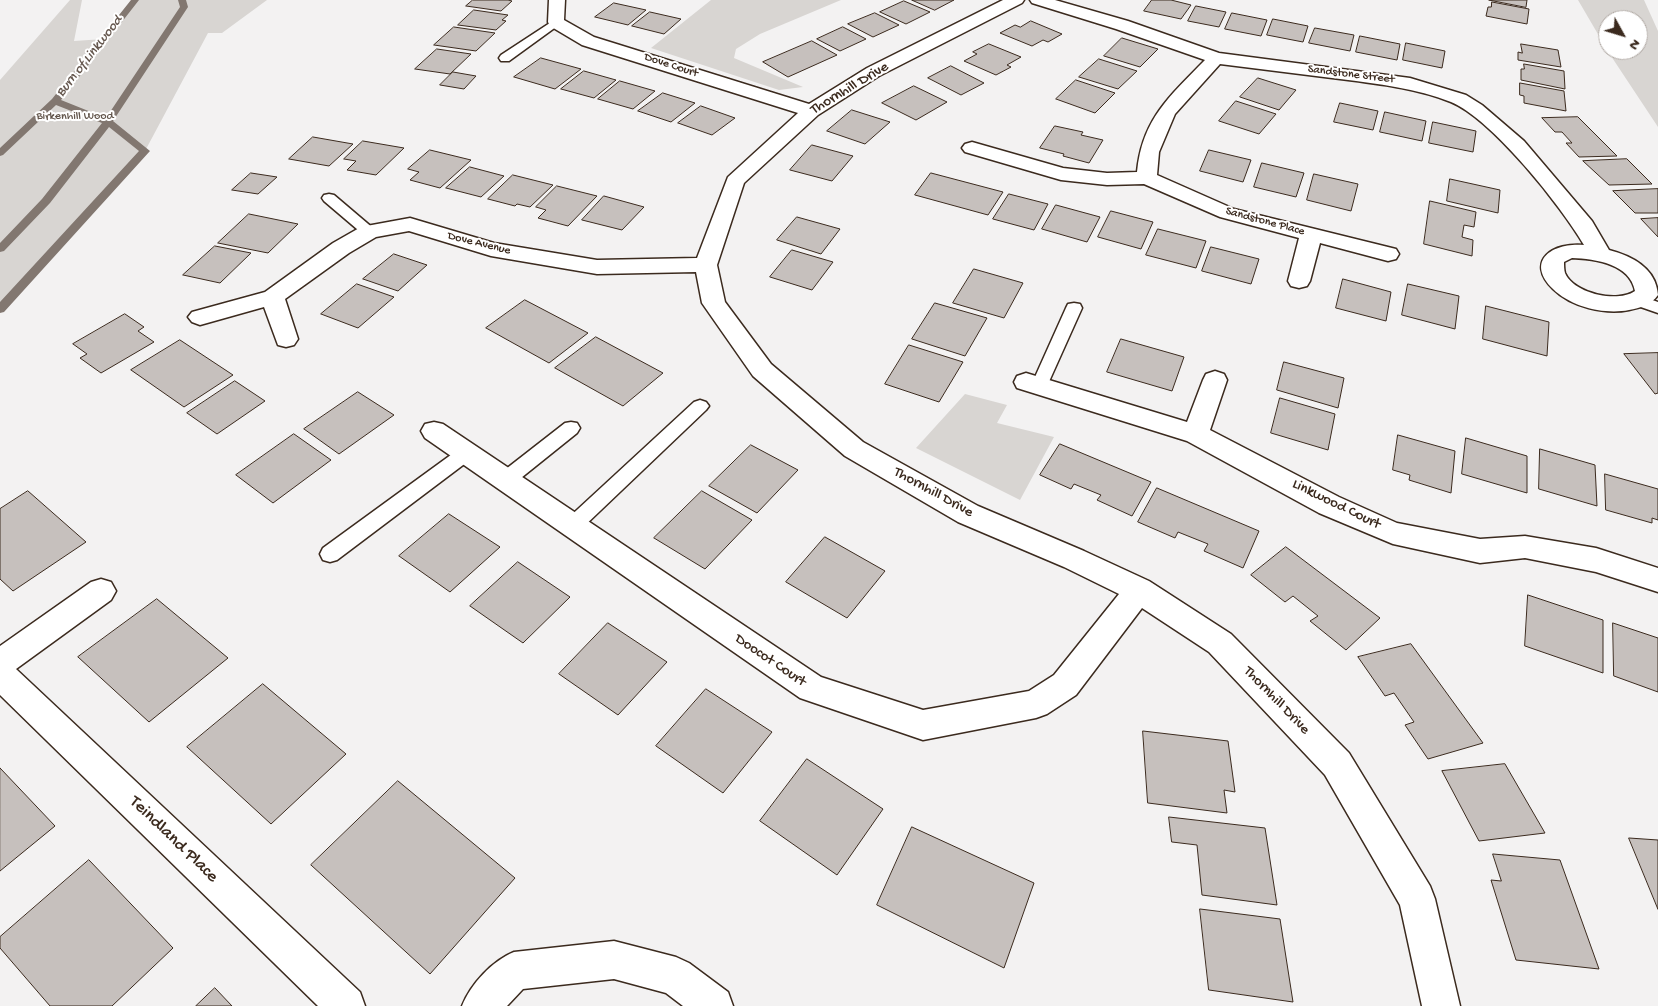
<!DOCTYPE html>
<html>
<head>
<meta charset="utf-8">
<style>
	body { margin:0 }
	#map { position:relative; width:1658px; height:1006px; overflow:hidden; background:#f3f2f2; font-family:"Gochi Hand",sans-serif }
	canvas { display:block }
	.north { position:absolute; left:1598px; top:10px; width:50px; height:50px; box-sizing:border-box; background:#fff; border:1px solid #b1aaa5; border-radius:50%; rotate:129deg; font-size:14px; font-weight:700; line-height:20px; text-align:center; color:#3b2a1e }
	.north::after { content:''; display:block; margin:auto; width:18px; height:22px; background:#3b2a1e; clip-path:polygon(50% 0,100% 100%,50% 72%,0 100%) }
</style>
</head>
<body>
<div id="map">
<canvas width="1658" height="1006"></canvas>
<div class="north">N</div>
</div>
<script>
const ctx = document.querySelector('canvas').getContext('2d');
ctx.lineJoin = 'round';
function paint(path, color) { ctx.fillStyle = color; ctx.fill(path, 'evenodd'); }
function strokePath(path, color, width, dash) { ctx.strokeStyle = color; ctx.lineWidth = width; ctx.lineCap = dash ? 'butt' : 'round'; ctx.setLineDash(dash || []); ctx.stroke(path); }
function drawText(font, color, halo, rows, align = 'center') {
  ctx.font = font + ' "Gochi Hand",sans-serif'; ctx.lineWidth = 4; ctx.setLineDash([]); ctx.textBaseline = 'middle'; ctx.strokeStyle = halo; ctx.fillStyle = color; for (const [text, x, y, turn = 0] of rows) {
    ctx.save(); ctx.translate(x, y); ctx.rotate((+turn || 0) * Math.PI / 180); ctx.textAlign = isNaN(turn) ? turn : align; if (halo) ctx.strokeText(text, 0, 0); ctx.fillText(text, 0, 0); ctx.restore();
  }
}
const green = new Path2D(`
	M70 0H82L74 41 104 39 135 0H267L222 33H208L145 151 0 309V80Z
	M711 0H841L760 34 736 49 734 58 803 87 779 90 651 48Z
	M1578 0H1644L1658 31V127L1609 53ZM1608 20H1638V50H1608Z
	M965 394 1007 405 997 423 1054 437 1020 500 916 448Z`);
const stream = new Path2D(`
	M131 0H139L61 100 106 118 180 7 178 0H186L188 7 113 121 150 151 4 312 0 313V302L139 151 109 127 50 203 4 251 0 252V243L42 199 102 123 56 105 3 155 0 156V148L52 99Z`);
const building = new Path2D(`
	M473 0H508L512 1 501 11 466 6Z
	M912 0H954L935 10Z
	M1152 0H1171L1191 5 1181 19 1144 11Z
	M1489 0H1527L1526 7Z
	M904 1 930 12 906 24 880 12Z
	M1492 2 1529 9 1527 24 1486 16 1488 7H1491Z
	M614 3 646 10 628 25 595 17Z
	M1196 6 1226 12 1219 27 1188 21Z
	M474 10 508 15 502 20 506 21 496 30 458 25Z
	M650 12 681 19 664 34 632 26Z
	M875 13 899 25 873 37 848 24Z
	M1232 13 1267 20 1261 36 1225 29Z
	M1273 19 1308 26 1303 42 1267 35Z
	M1031 21 1062 34 1048 42 1043 40 1032 46 1000 33 1015 25 1020 27Z
	M454 27 495 33 476 51 434 45Z
	M843 27 866 39 840 51 817 39Z
	M1315 28 1354 35 1350 51 1309 43Z
	M1360 36 1400 44 1397 60 1356 52Z
	M1122 38 1158 49 1140 67 1104 56Z
	M812 41 837 55 788 77 763 62Z
	M1406 43 1445 51 1442 68 1403 60Z
	M989 44 1021 57 1007 65 1011 67 996 75 964 61 977 54 973 52Z
	M1521 44 1558 50 1561 67 1518 60V52L1522 53Z
	M437 49 471 54 450 74 415 69Z
	M541 58 581 69 555 89 514 77Z
	M1099 59 1137 71 1118 89 1079 77Z
	M1524 64 1564 71 1565 89 1521 80V69H1524Z
	M951 66 984 83 961 95 928 78Z
	M584 71 616 80 594 98 561 89Z
	M453 72 476 76 464 89 440 85Z
	M1258 78 1296 90 1279 110 1240 97Z
	M1076 80 1115 93 1095 113 1056 99Z
	M620 81 655 91 633 109 598 99Z
	M1520 83 1564 91 1566 111 1524 103V96L1520 95Z
	M914 86 947 102 916 120 882 103Z
	M663 93 695 103 671 122 638 111Z
	M1236 101 1276 114 1259 134 1219 121Z
	M1340 103 1378 111 1373 130 1334 122Z
	M701 106 735 118 712 135 678 123Z
	M852 110 890 122 865 144 827 131Z
	M1385 112 1426 121 1422 141 1380 132Z
	M1578 117 1617 156 1579 157 1566 143H1572L1562 132H1555L1542 118Z
	M1433 122 1476 131 1473 152 1429 143Z
	M1055 126 1083 132 1081 135 1103 140 1089 163 1063 156 1064 154 1040 148Z
	M313 137 353 144 329 166 289 159Z
	M363 141 404 148 376 175 347 170 356 161 344 159Z
	M812 145 853 156 832 181 790 170Z
	M430 150 471 160 440 188 410 180 419 172 408 169Z
	M1209 150 1251 160 1243 182 1200 171Z
	M1627 159 1652 184 1609 185 1583 161Z
	M1262 163 1304 173 1296 197 1254 187Z
	M470 167 504 176 481 197 446 188Z
	M251 173 277 177 258 194 232 190Z
	M931 173 1003 192 988 215 915 195Z
	M1314 174 1358 184 1351 211 1307 200Z
	M513 175 553 185 530 207 517 204 515 206 488 199Z
	M1450 179 1500 190 1498 213 1447 201Z
	M557 186 597 196 568 226 538 218 546 210 536 207Z
	M1658 189V213H1635L1613 191Z
	M1009 194 1048 204 1034 230 993 219Z
	M604 196 644 207 622 230 582 220Z
	M1430 201 1476 212 1474 227 1464 225 1462 237 1473 240 1472 256 1424 244Z
	M1056 205 1100 217 1087 242 1042 229Z
	M1111 211 1153 222 1141 249 1098 237Z
	M249 214 298 224 268 253 218 243Z
	M797 217 840 229 821 254 777 240Z
	M1658 218V237L1641 219Z
	M1158 229 1206 241 1196 268 1146 255Z
	M215 246 251 253 220 283 183 275Z
	M1211 247 1259 259 1251 284 1202 271Z
	M792 250 833 262 812 290 770 277Z
	M394 254 427 265 398 291 363 279Z
	M974 269 1023 283 1004 318 953 303Z
	M1343 279 1391 292 1386 321 1336 308Z
	M357 284 394 297 358 328 321 314Z
	M1408 284 1459 296 1455 329 1402 315Z
	M525 300 588 333 549 363 486 328Z
	M935 303 987 318 965 356 912 339Z
	M1486 306 1549 322 1547 356 1483 339Z
	M125 314 144 327 138 331 154 342 101 373 80 358 87 354 73 344Z
	M596 337 663 373 623 406 555 368Z
	M1121 339 1184 357 1172 391 1107 372Z
	M180 340 233 375 184 407 131 370Z
	M909 345 963 362 939 402 885 384Z
	M1658 353V393L1655 394 1624 354Z
	M1284 362 1344 378 1338 408 1277 390Z
	M235 381 265 401 217 434 187 413Z
	M358 392 394 415 339 454 304 429Z
	M1280 398 1335 414 1328 450 1271 433Z
	M294 434 331 460 273 503 236 475Z
	M1398 435 1455 451 1451 493 1409 480 1410 475 1393 470Z
	M1466 438 1527 456V493L1462 474Z
	M1060 444 1151 482 1132 516 1097 500 1101 495 1074 484 1071 489 1040 475Z
	M751 445 798 470 757 513 709 486Z
	M1540 449 1595 465 1597 506 1539 489Z
	M1605 474 1658 489V520L1652 518V523L1606 510Z
	M1157 488 1259 531 1243 568 1204 551 1208 544 1178 532 1175 538 1138 522Z
	M28 491 86 542 13 591 0 579V509Z
	M702 491 752 520 705 569 654 538Z
	M449 514 500 547 450 592 399 556Z
	M825 537 885 571 847 618 786 582Z
	M1286 547 1380 618 1346 650 1310 621 1318 616 1293 596 1285 602 1251 575Z
	M518 562 570 597 523 643 470 606Z
	M1528 595 1603 620V673L1525 646Z
	M157 599 228 658 149 722 78 657Z
	M608 623 667 662 618 715 559 674Z
	M1613 623 1658 638V692L1614 676Z
	M1411 644 1483 743 1428 759 1405 725 1414 722 1394 693 1385 696 1358 657Z
	M263 684 346 754 271 824 187 747Z
	M706 689 772 732 723 793 656 746Z
	M1143 731 1228 741 1235 792 1224 790 1227 813 1148 803Z
	M807 759 883 809 837 875 760 821Z
	M1505 764 1545 833 1479 841 1442 771Z
	M0 768 55 826 0 871Z
	M398 781 515 878 430 974 311 865Z
	M1169 817 1265 828 1277 905 1202 895 1197 845 1172 842Z
	M912 827 1034 883 1004 968 877 905Z
	M1629 838 1658 840V909Z
	M1493 854 1560 860 1599 969 1516 960 1491 880 1501 881Z
	M89 860 173 948 112 1006H50L0 948V937Z
	M1200 909 1280 919 1293 1002 1209 990Z
	M215 988 232 1006H196Z`);
const service = new Path2D(`
	M556 19 560 20 562 22 560 24 509 61H501L499 58 501 55Z
	M329 194 334 195 374 229 376 232 374 235H364L324 201 322 198 324 195Z
	M1641 296 1658 302V313L1635 305 1633 301 1635 297Z
	M1074 303 1080 304 1082 308 1047 386 1045 390 1039 392 1033 390 1031 386 1066 308 1068 304Z
	M700 400 706 402 709 406 706 410 579 531 572 534 565 531 562 526 565 521 694 402Z
	M571 422 577 423 580 428 577 433 511 486 504 488 497 486 495 481 497 476 565 423Z
	M465 447 471 449 474 454 471 459 337 560 330 562 323 560 320 554 323 548 459 449Z`);
const minor = new Path2D(`
	M549 0H565L564 20 594 37 809 104 867 68 1003 0H1024L1022 3 879 76 818 115 744 183 717 265 725 302 771 364 863 442 978 506 1084 551 1149 581 1231 634 1349 753 1430 886 1435 899 1460 1006H1422L1400 905 1325 775 1209 652 1142 608 1076 695 1047 714 1036 718 923 740 800 698 425 438 421 431 425 424 434 422 443 424 821 677 923 710 1029 691 1054 675 1119 594 1064 567 958 522 845 456 753 376 702 303 696 272 597 274 491 256 409 231 376 237 349 253 285 299 298 339 294 345 286 347 278 345 264 307 200 325 192 322 188 317 192 312 265 292 333 243 361 227 410 218 494 243 597 260 697 258 728 177 798 113 582 45 550 26 548 22Z
	M1030 0H1055L1128 21 1219 53 1410 78 1466 95 1482 105 1524 141 1592 221 1609 250C1632 256 1656 268 1658 295 1651 305 1640 308 1629 310 1605 315 1571 307 1553 289 1524 260 1554 242 1584 245 1562 207 1492 119 1451 102 1416 88 1378 84 1340 79 1300 74 1260 69 1220 64L1175 114 1159 152 1157 175 1234 209 1396 249 1399 254 1396 259 1388 261 1320 243 1310 281 1307 286 1299 288 1291 286 1288 281 1299 238 1220 217 1144 184 1107 185 1061 180 965 152 962 148 965 144 972 142 1063 168 1107 173 1137 172C1142 119 1170 96 1205 60L1116 29 1032 3ZM1572 258C1596 259 1630 264 1635 291 1618 303 1574 294 1565 273 1564 270 1564 265 1564 262Z
	M1215 371 1224 374 1227 380 1210 430 1339 497 1397 523 1480 539 1525 536 1596 548 1658 568V592L1596 572 1525 558 1480 563 1393 544 1319 513 1187 441 1017 388 1014 382 1017 376 1026 373 1187 422 1203 380 1206 374Z
	M101 579 111 582 116 591 111 600 16 669 360 992 365 1006H318L0 695V646L91 582Z
	M614 941 676 957 689 963 728 992 733 1006H683L666 993 614 979 523 989 507 1006H462C471 984 492 961 514 952Z`);
const farStreetnames = [
	["Dove Court",671,66,18],
	["Sandstone Street",1351,75,7],
	["Sandstone Place",1265,222,15],
	["Dove Avenue",479,244,14]
];
const farParknames = [
	["Birkenhill Wood",75,117]
];
const farWaternames = [
	["Burn of Linkwood",90,57,-52]
];
const streetNames = [
	["Thornhill Drive",850,89,-31],
	["Thornhill Drive",933,493,29],
	["Linkwood Court",1336,505,26],
	["Doocot Court",770,661,34],
	["Thornhill Drive",1276,701,46]
];
const nearStreetnames = [
	["Teindland Place",173,840,44]
];
paint(green, '#d8d5d2');
paint(stream, '#827770');
paint(building, '#c6c0bd');
strokePath(building, '#3b2a1e', 1);
strokePath(service, '#3b2a1e', 3);
strokePath(minor, '#3b2a1e', 3);
paint(service, '#fff');
paint(minor, '#fff');
drawText('12px', '#3b2a1e', '#fff', farStreetnames);
drawText('12px', '#62554b', '#fff', farParknames);
drawText('italic 14px', '#65574e', '#fff', farWaternames);
drawText('15px', '#3b2a1e', '#fff', streetNames);
drawText('18px', '#3b2a1e', '#fff', nearStreetnames);
</script>
</body>
</html>
